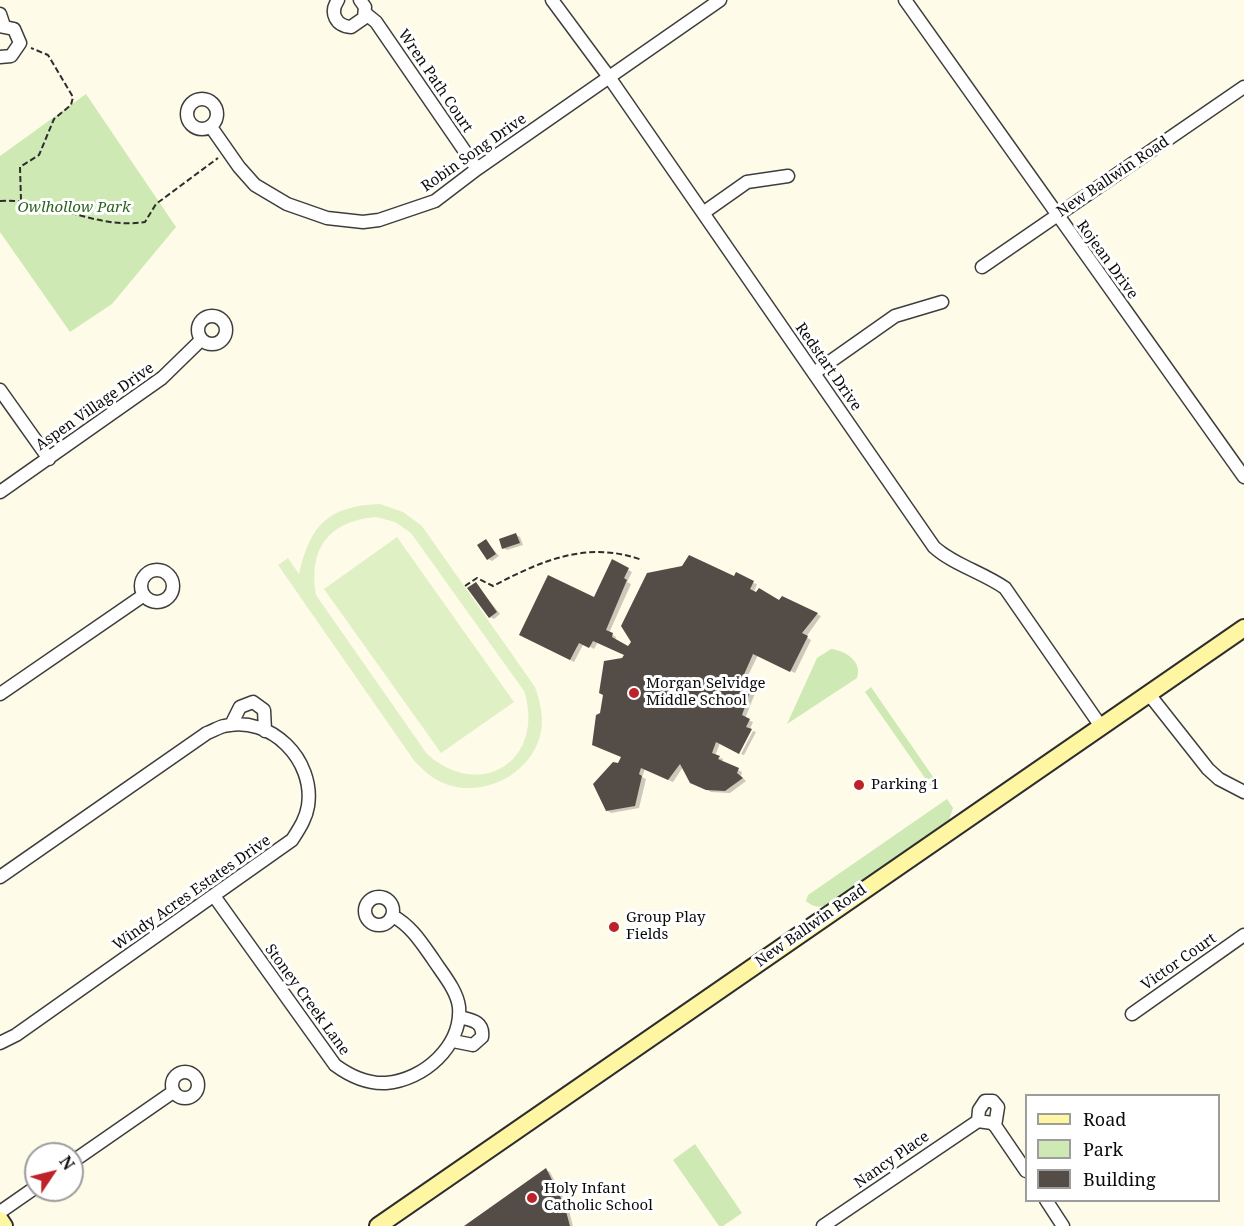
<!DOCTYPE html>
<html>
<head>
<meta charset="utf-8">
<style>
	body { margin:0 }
	#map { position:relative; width:1244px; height:1226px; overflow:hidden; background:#fffbe9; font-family:"Noto Serif",serif }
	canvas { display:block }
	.legend { position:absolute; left:1025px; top:1094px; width:195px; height:108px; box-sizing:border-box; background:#fff; border:2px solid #9d9d9d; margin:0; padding:8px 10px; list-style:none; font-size:18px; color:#0b0b0b }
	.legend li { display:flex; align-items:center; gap:12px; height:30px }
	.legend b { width:30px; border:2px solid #9d9d9d }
	.north { position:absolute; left:24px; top:1142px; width:60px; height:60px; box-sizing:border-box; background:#fff; border:2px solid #9d9d9d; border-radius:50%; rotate:55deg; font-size:16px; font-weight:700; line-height:24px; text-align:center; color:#0b0b0b }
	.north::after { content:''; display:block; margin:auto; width:21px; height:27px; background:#bc2227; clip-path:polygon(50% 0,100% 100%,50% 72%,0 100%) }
</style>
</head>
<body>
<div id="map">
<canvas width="1244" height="1226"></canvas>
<ul class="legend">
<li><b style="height:8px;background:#fff6a4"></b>Road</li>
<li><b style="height:16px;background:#cee9b3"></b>Park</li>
<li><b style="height:16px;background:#544c47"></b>Building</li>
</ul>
<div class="north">N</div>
</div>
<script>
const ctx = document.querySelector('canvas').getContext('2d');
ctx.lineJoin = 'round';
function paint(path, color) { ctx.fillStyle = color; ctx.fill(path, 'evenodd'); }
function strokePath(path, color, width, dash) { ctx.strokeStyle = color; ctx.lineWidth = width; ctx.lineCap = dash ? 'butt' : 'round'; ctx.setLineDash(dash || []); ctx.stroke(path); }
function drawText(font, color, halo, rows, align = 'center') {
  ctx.font = font + ' "Noto Serif",serif'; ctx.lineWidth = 6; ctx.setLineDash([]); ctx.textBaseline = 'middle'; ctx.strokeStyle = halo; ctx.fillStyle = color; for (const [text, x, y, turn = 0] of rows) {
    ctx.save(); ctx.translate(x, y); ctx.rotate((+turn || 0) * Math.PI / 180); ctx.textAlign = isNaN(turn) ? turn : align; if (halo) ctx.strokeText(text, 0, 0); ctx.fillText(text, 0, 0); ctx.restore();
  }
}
const green = new Path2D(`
	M86 94 176 227 112 304 70 332 0 232V156Z
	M831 649C845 650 863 662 857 678L787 724 817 658Z
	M871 687 938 784 932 788 865 692Z
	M947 799 953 808 949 820 830 904C820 908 814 908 806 901L808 895Z
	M695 1144 742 1213 723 1226H719L673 1160Z`);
const pitch = new Path2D(`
	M380 504 403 512 422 526 535 687C540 702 544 716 541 732 531 779 472 804 432 777 426 773 420 766 415 762L278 565 288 558 299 574C310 525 328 506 380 504ZM376 517 395 522 411 533 524 691C546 760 481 802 427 754L316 595C308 548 329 521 376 517Z
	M397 537 514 702 441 753 324 589Z`);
const shadow = new Path2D(`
	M516 535 520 537 523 545 507 550 503 548Z
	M486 541 499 556 492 561 488 559Z
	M612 561 632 572 627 582 631 584 609 633 616 637 615 641 628 648 734 578 757 584 754 592 780 602 783 598 821 616 806 637 811 640 795 673 758 655 745 682 757 688 745 719 753 722 750 729 720 743 715 756 723 759 722 762 742 772 741 776 746 781 730 793 711 792 696 784 683 767 673 782 645 769 642 777 646 779 639 808 611 813 607 810 622 757 602 714 625 655 598 642 594 649 584 643 574 662 524 637 594 599Z
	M476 584 500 614 494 619 490 617Z
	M753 731 756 732 744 755 741 754Z
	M546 1170 550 1172 568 1207 573 1226H466Z`);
const building = new Path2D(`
	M516 533 520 543 502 549 499 539Z
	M486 539 496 554 487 560 477 545Z
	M689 555 734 576 736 572 754 581 750 589 756 592 759 588 779 600 782 596 818 613 802 633 808 636 790 672 753 654 742 679 753 684 742 715 750 719 746 727 752 729 739 754 716 742 712 753 720 756 718 759 739 768 737 773 743 778 725 791 706 790 690 783 680 764 668 780 641 768 639 774 642 776 635 806 606 811 593 784 613 762 618 763 621 757 592 745 596 715 600 713 603 695 599 693 604 661 622 658 624 655 593 641 589 648 579 643 570 660 519 635 548 575 594 597 612 559 629 568 624 578 627 580 606 630 613 633 612 637 628 646 631 642 621 626 647 573 682 566Z
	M476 582 497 612 489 618 467 588Z
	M546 1168 564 1204 570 1226H464Z`);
const path = new Path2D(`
	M21 200 20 167 39 155 54 119 71 105 73 97 48 55 31 48
	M0 201C50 198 95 230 145 222L156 204 218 158
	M465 586 477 578 493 586C541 561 587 540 642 560`);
const street = new Path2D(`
	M338 0C329 13 336 26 351 27L364 18 365 7 360 0
	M552 0 609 77 934 547C954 565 982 572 1005 588L1100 725
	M905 0 1244 477
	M365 13 376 22 477 169
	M0 14 4 26
	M0 26 14 29 20 43 11 56 0 57
	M187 114a15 15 0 1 1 30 0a15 15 0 1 1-30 0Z
	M211 127 239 167 255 185 287 204 327 218 363 222 379 220 435 201 477 169 720 0
	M703 213 747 182 788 176
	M982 267 1244 87
	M198 330a14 14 0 1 1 28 0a14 14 0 1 1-28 0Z
	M814 373 895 316 942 302
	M0 390 49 459
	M0 492 162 378 201 340
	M141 586a16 16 0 1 1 32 0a16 16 0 1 1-32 0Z
	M1148 693 1208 769 1219 779 1244 792
	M0 694 144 595
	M231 725 240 707 253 702 264 710 265 731
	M0 877 207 733C213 731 219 727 224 726 271 715 315 760 308 806 306 819 299 829 292 840L16 1035 0 1043
	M214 896 335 1065C350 1076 368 1084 386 1083 424 1080 462 1046 459 1007 457 990 442 973 433 959 421 942 411 926 393 916
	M365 911a14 14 0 1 1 28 0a14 14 0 1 1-28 0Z
	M1132 1014 1244 935
	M453 1041 473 1045 482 1037C484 1021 471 1020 459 1017
	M172 1085a13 13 0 1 1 26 0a13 13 0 1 1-26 0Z
	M978 1121 979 1110 985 1101H993L998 1107 995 1126
	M72 1162 173 1092
	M1046 1200 1063 1226
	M0 1212 36 1187
	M823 1226 978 1121 992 1123 996 1127 1026 1171`);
const secondary = new Path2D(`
	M0 1220 4 1226
	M378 1226 1244 628`);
const markers = [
	[634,693,6,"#bc2227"],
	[859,785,6,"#bc2227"],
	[614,927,6,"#bc2227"],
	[532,1198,6,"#bc2227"]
];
const streetNames = [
	["Wren Path Court",435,81,56],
	["Robin Song Drive",474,153,-35],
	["New Ballwin Road",1113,177,-34],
	["Rojean Drive",1107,260,54],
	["Redstart Drive",828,367,55],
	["Aspen Village Drive",95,407,-35],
	["Windy Acres Estates Drive",192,893,-35],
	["New Ballwin Road",811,926,-35],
	["Victor Court",1179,962,-35],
	["Stoney Creek Lane",307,1000,54],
	["Nancy Place",892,1160,-35]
];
const parkNames = [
	["Owlhollow Park",74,208]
];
const poiNames = [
	["Morgan Selvidge",646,684],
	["Middle School",646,701],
	["Parking 1",871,785],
	["Group Play",626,918],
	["Fields",626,935],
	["Holy Infant",544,1189],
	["Catholic School",544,1206]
];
paint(green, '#cee9b3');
paint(pitch, '#e0f0c5');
paint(shadow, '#0003');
paint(building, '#544c47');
strokePath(street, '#3e3e3e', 15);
strokePath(secondary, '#2d2d2d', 20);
strokePath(path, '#2d2d2d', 2, [6, 3]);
strokePath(street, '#fff', 12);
strokePath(secondary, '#fff6a4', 16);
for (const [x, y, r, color] of markers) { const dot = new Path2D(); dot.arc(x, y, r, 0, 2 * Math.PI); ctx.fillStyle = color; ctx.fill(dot); strokePath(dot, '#fff', 2); }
drawText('15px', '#0b0b0b', '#fff', streetNames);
drawText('italic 15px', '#29631b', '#fff', parkNames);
drawText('15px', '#0b0b0b', '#fff', poiNames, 'left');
</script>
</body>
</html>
